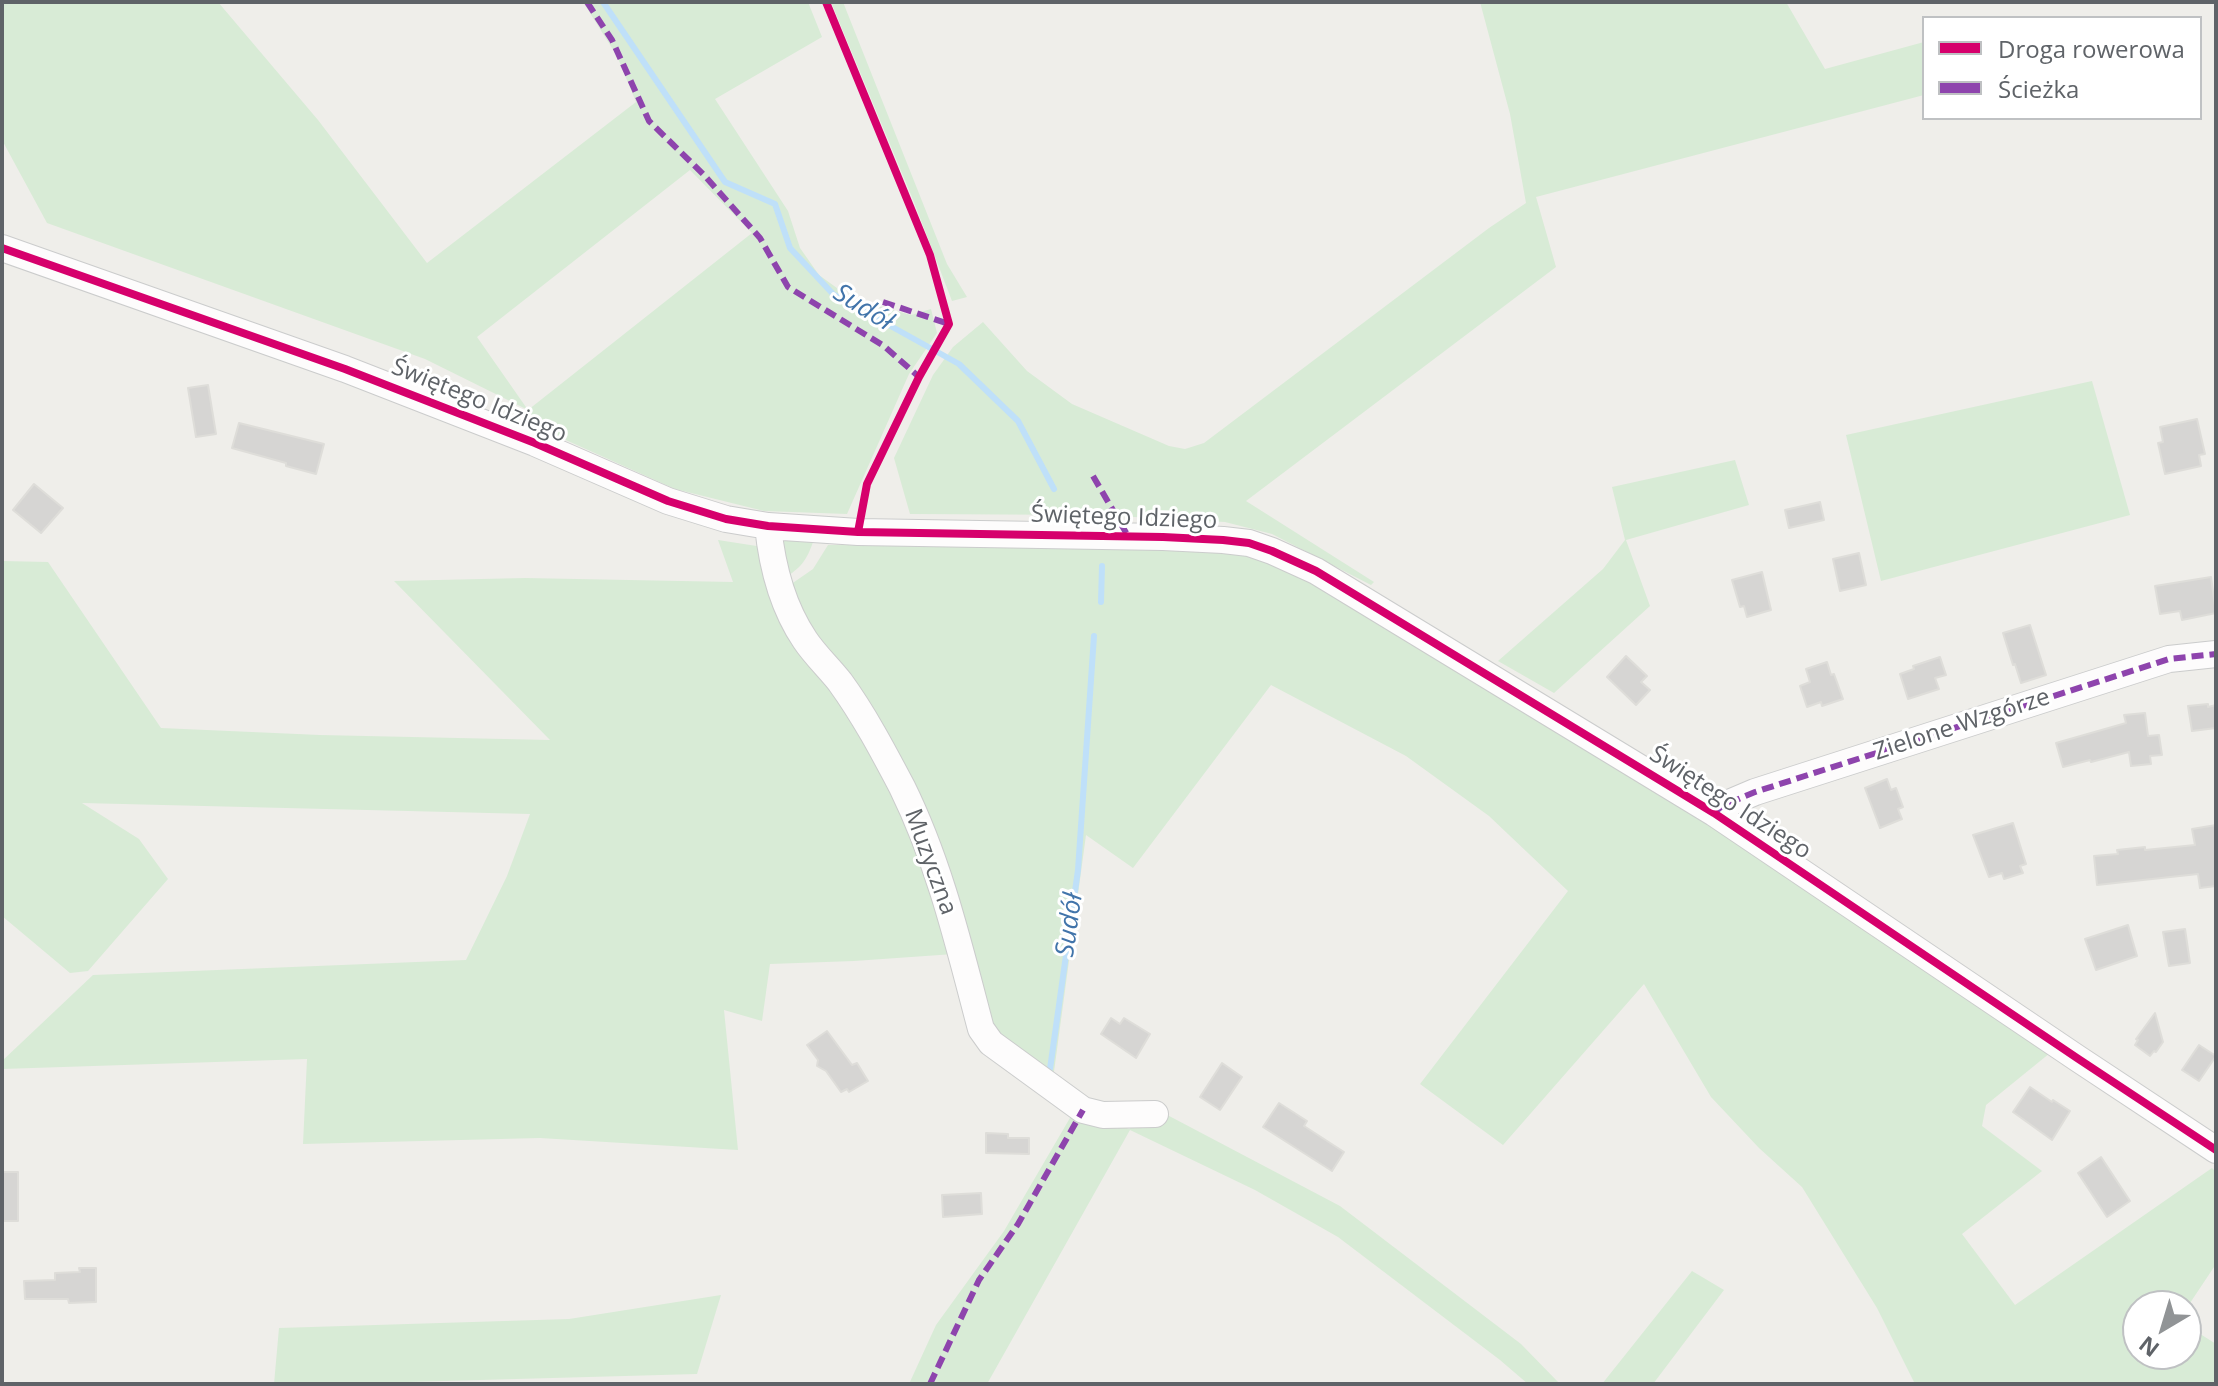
<!DOCTYPE html>
<html>
<head>
<meta charset="utf-8">
<style>
	body { margin:0 }
	#map { position:relative; width:2218px; height:1386px; overflow:hidden; background:#efeeea; font-family:"Open Sans",sans-serif }
	canvas { display:block }
	.frame { position:absolute; inset:0; border:4px solid #5f6368; pointer-events:none }
	.legend { position:absolute; left:1922px; top:16px; width:280px; height:104px; box-sizing:border-box; background:#fff; border:2px solid #bfc1c3; margin:0; padding:10px 14px; list-style:none; font-size:24px; color:#5f6368 }
	.legend li { display:flex; align-items:center; gap:16px; height:40px }
	.legend b { width:40px; border:2px solid #bfc1c3 }
	.north { position:absolute; left:2122px; top:1290px; width:80px; height:80px; box-sizing:border-box; background:#fff; border:2px solid #bfc1c3; border-radius:50%; rotate:218deg; font-size:22px; font-weight:700; line-height:32px; text-align:center; color:#5f6368 }
	.north::after { content:''; display:block; margin:auto; width:28px; height:36px; background:#919496; clip-path:polygon(50% 0,100% 100%,50% 72%,0 100%) }
</style>
</head>
<body>
<div id="map">
<canvas width="2218" height="1386"></canvas>
<div class="frame"></div>
<ul class="legend">
<li><b style="height:10px;background:#d6006c"></b>Droga rowerowa</li>
<li><b style="height:10px;background:#8e44ad"></b>Ścieżka</li>
</ul>
<div class="north">N</div>
</div>
<script>
const ctx = document.querySelector('canvas').getContext('2d');
ctx.lineJoin = 'round';
function paint(path, color) { ctx.fillStyle = color; ctx.fill(path, 'evenodd'); }
function strokePath(path, color, width, dash) { ctx.strokeStyle = color; ctx.lineWidth = width; ctx.lineCap = dash ? 'butt' : 'round'; ctx.setLineDash(dash || []); ctx.stroke(path); }
function drawText(font, color, halo, rows, align = 'center') {
  ctx.font = font + ' "Open Sans",sans-serif'; ctx.lineWidth = 6; ctx.setLineDash([]); ctx.textBaseline = 'middle'; ctx.strokeStyle = halo; ctx.fillStyle = color; for (const [text, x, y, turn = 0] of rows) {
    ctx.save(); ctx.translate(x, y); ctx.rotate((+turn || 0) * Math.PI / 180); ctx.textAlign = isNaN(turn) ? turn : align; if (halo) ctx.strokeText(text, 0, 0); ctx.fillText(text, 0, 0); ctx.restore();
  }
}
const green = new Path2D(`
	M2 2H218L318 120 427 263 636 102 617 56 583 2H808L822 37 715 99 788 211 800 248 819 275 852 299 911 315 931 309 937 333 909 374 847 514 764 511 675 489 530 424 528 410 425 359 47 223 2 140ZM690 170 752 233 528 410 477 337Z
	M831 2H843L947 264 967 297 952 301 914 202Z
	M1480 2H1786L1825 69 1924 42V95L1536 197 1556 267 1246 501 1374 582 1371 585 1272 534 1225 522 1098 515 910 514 894 458 933 375 953 347 983 322 1027 371 1072 404 1169 446 1185 449 1204 443 1489 228 1526 203 1510 114Z
	M2092 381 2130 515 1881 581 1846 435Z
	M1735 460 1749 505 1626 540 1650 606 1554 693 1498 661 1603 569 1625 540 1612 487Z
	M718 540 763 547 889 772 954 954 854 961 770 964 762 1021 724 1010 738 1150 540 1138 303 1144 307 1059 2 1069V1061L93 975 466 960 507 876 530 814 82 803 139 839 168 879 88 971 70 973 2 916V561L48 562 161 728 320 735 550 740 394 581 525 578 733 582Z
	M780 540 813 542C807 560 800 569 784 578Z
	M828 545 1099 546 1235 551 1287 568 1706 819 2050 1053 1986 1105 1982 1126 2042 1171 1962 1234 2015 1305 2212 1168 2216 1172V1264L2186 1309V1306H2138V1354H2186V1325L2216 1344V1384H1915L1877 1308 1802 1187 1759 1148 1711 1097 1644 984 1503 1145 1420 1084 1568 891 1489 816 1406 756 1271 685 1133 868 1086 835 1053 1079 993 1033 954 902 809 635 787 587 813 569Z
	M1154 1108 1340 1206 1521 1344 1560 1384H1528L1500 1360 1338 1237 1255 1190 1130 1130 987 1384H909L936 1325 1004 1231 1074 1111 1111 1120 1129 1129Z
	M1692 1271 1724 1290 1653 1384H1602Z
	M721 1295 697 1374 408 1382 407 1384H274L279 1328 569 1319Z`);
const stream = new Path2D(`
	M603 2 725 182 775 204 790 248 833 294 959 364 1018 421 1054 489
	M1101 602 1102 566
	M1050 1069 1078 870 1094 636`);
const building = new Path2D(`
	M208 385 216 434 196 437 188 388Z
	M2197 419 2205 454 2199 455 2201 466 2165 474 2158 443 2163 442 2160 427Z
	M239 423 324 444 316 474 286 466V463L232 448Z
	M34 484 63 508 41 533 13 510Z
	M1820 502 1824 520 1789 528 1785 510Z
	M1859 553 1866 585 1840 591 1833 559Z
	M1762 572 1771 610 1747 617 1744 606 1740 607 1732 580Z
	M2211 577 2216 613 2182 620 2180 611 2160 614 2155 586Z
	M2030 625 2046 675 2021 683 2015 664 2013 665 2003 633Z
	M1626 656 1647 676 1641 682 1650 690 1636 705 1607 677Z
	M1940 657 1946 675 1935 678 1939 689 1908 699 1900 674 1914 669 1913 666Z
	M1827 662 1831 675 1834 674 1843 699 1822 706 1821 702 1807 707 1800 686 1810 682 1806 669Z
	M2208 704V707L2216 705V728L2192 731 2188 706Z
	M2145 713 2148 736 2159 735 2162 755 2150 756 2151 764 2131 766 2129 752 2091 762 2090 760 2063 767 2056 743 2126 723 2124 715Z
	M1887 779 1891 790 1896 788 1903 807 1898 809 1902 819 1880 828 1865 788Z
	M2013 823 2026 864 2020 866 2023 873 2004 879 2002 873 1989 877 1973 835Z
	M2216 825V886L2200 888 2198 874 2097 885 2094 856 2118 854 2117 850 2145 847V850L2195 845 2192 829Z
	M2128 925 2137 956 2096 970 2085 939Z
	M2185 929 2190 963 2169 966 2163 932Z
	M2155 1013 2163 1042 2156 1052 2154 1051 2150 1056 2135 1045 2138 1040 2136 1039Z
	M1111 1018 1120 1024 1124 1018 1150 1034 1136 1058 1101 1034Z
	M827 1031 852 1065 857 1063 868 1081 849 1092 847 1089 841 1092 826 1071 817 1066 818 1060 807 1045Z
	M2199 1045 2216 1056 2199 1081 2182 1070Z
	M1222 1063 1242 1077 1220 1110 1200 1097Z
	M2030 1087 2052 1102 2053 1100 2070 1111 2052 1140 2013 1112Z
	M1279 1103 1307 1121 1304 1126 1344 1152 1332 1171 1263 1127Z
	M986 1133 1008 1134V1138H1029V1154L986 1153Z
	M2101 1157 2130 1201 2107 1217 2078 1173Z
	M2 1172H18V1221H2Z
	M981 1193 982 1214 943 1217 942 1195Z
	M79 1268H96V1302L69 1303 68 1299H25L24 1281 55 1280V1273L80 1272Z`);
const minor = new Path2D(`
	M2 248 345 369 535 443 668 501 726 519 768 526 858 532 1163 537 1223 540 1249 543 1272 551 1316 571 1714 813 2077 1058 2216 1150
	M768 526C772 566 782 606 805 640 815 655 829 668 840 682 864 715 883 751 902 787 940 864 959 946 981 1029L991 1043 1083 1110 1103 1115 1155 1114
	M1714 813 1722 806 1755 792 2169 659 2216 654`);
const quiet = new Path2D(`
	M587 2 612 40 649 121 704 175 760 238 788 287 884 346 919 377
	M883 302 949 324
	M1093 476 1128 536
	M1714 813 1722 806 1755 792 2169 659 2216 654
	M930 1384 979 1280 1018 1224 1083 1110`);
const cycleway = new Path2D(`
	M826 2 930 255 949 324 919 377 867 484 858 532
	M2 248 345 369 535 443 668 501 726 519 768 526 858 532 1163 537 1223 540 1249 543 1272 551 1316 571 1714 813 2077 1058 2216 1150`);
const streetNames = [
	["Świętego Idziego",479,401,22],
	["Świętego Idziego",1124,518,2],
	["Zielone Wzgórze",1962,725,-18],
	["Świętego Idziego",1730,803,33],
	["Muzyczna",930,862,70]
];
const waterNames = [
	["Sudół",863,308,32],
	["Sudół",1070,925,-82]
];
paint(green, '#d8ebd6');
strokePath(stream, '#bfe0f9', 6);
paint(building, '#d6d5d3');
strokePath(building, '#deddd9', 2);
strokePath(minor, '#cbcccc', 28);
strokePath(minor, '#fdfcfc', 26);
strokePath(quiet, '#8e44ad', 6, [12, 6]);
strokePath(cycleway, '#d6006c', 8);
drawText('24px', '#5f6368', '#fff', streetNames);
drawText('italic 26px', '#4174aa', '#fff', waterNames);
</script>
</body>
</html>
